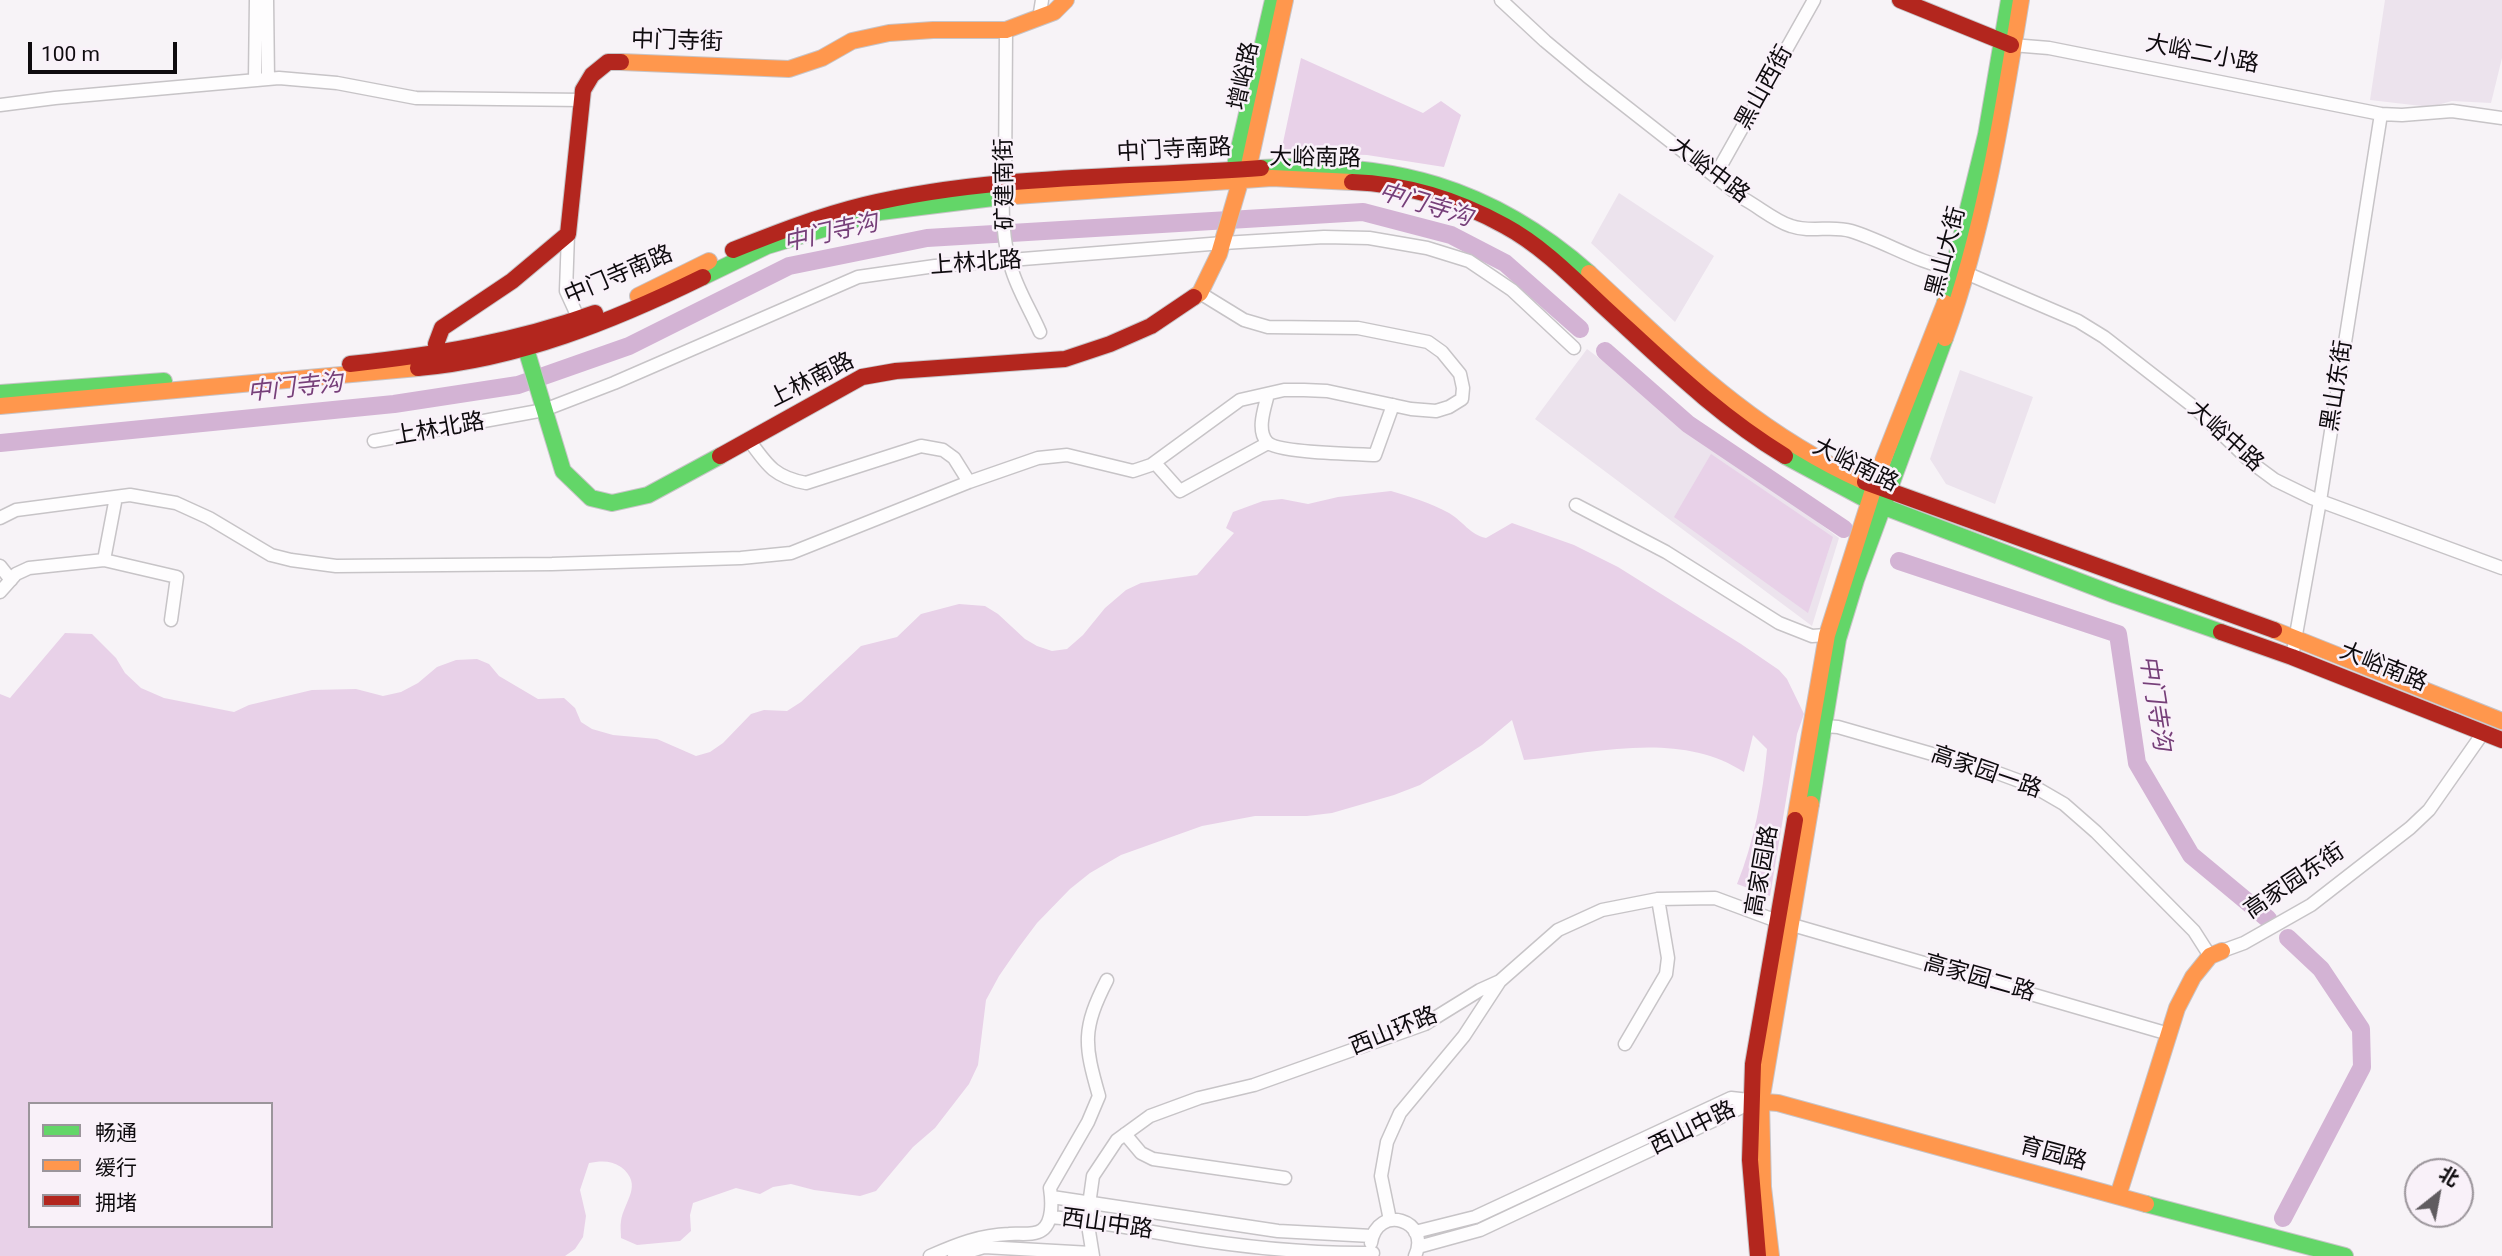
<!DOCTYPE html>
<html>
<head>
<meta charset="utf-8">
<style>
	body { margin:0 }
	#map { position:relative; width:2502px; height:1256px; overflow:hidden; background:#f7f3f7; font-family:Roboto,"Noto Sans SC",sans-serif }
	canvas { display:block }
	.legend { position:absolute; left:28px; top:1102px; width:245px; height:126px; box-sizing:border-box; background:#f9f1f9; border:2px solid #9b959b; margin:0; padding:9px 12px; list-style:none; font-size:21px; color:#0e0b0e }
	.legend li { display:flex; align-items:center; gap:14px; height:35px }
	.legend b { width:35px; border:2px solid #9b959b }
	.north { position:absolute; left:2404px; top:1158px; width:70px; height:70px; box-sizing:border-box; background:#f9f1f9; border:2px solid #9b959b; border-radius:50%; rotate:31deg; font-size:19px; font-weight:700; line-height:28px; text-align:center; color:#0e0b0e }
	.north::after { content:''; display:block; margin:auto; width:24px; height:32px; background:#605c60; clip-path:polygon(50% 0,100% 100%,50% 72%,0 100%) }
	.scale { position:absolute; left:28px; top:42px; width:149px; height:32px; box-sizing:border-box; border:4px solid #0e0b0e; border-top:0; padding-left:9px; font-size:21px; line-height:24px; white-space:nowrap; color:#0e0b0e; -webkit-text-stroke:5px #f9f1f9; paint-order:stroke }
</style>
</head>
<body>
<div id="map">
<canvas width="2502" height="1256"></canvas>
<ul class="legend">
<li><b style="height:9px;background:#63d668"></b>畅通</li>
<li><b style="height:9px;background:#ff974d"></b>缓行</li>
<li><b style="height:9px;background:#b3261e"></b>拥堵</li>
</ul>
<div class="north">北</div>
<div class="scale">100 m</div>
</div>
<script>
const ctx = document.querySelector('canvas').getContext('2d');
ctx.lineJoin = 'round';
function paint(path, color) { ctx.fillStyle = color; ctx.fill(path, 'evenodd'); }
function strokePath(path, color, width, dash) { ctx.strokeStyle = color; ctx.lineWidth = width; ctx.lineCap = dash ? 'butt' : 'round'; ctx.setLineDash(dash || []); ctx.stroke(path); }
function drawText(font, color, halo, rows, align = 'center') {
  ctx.font = font + ' Roboto,"Noto Sans SC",sans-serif'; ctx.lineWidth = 5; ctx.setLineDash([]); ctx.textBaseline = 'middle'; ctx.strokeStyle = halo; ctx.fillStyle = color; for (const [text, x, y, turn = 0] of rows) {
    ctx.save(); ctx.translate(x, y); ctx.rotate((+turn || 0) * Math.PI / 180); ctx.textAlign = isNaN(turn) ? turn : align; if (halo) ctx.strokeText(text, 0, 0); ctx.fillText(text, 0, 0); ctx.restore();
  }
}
const built = new Path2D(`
	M2385 0H2502V58L2491 103 2452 101 2430 107 2370 100Z
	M1619 193 1714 256 1675 322 1591 243Z
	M1587 349 1839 538 1812 626 1535 419Z
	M1960 370 2033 397 1995 504 1946 484 1930 459Z`);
const green = new Path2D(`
	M1301 58 1423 113 1441 101 1461 115 1444 167 1367 155 1281 152Z
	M1711 454 1833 537 1808 613 1674 517Z
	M1391 491C1411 497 1431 503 1449 513 1464 522 1469 534 1486 538L1512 523 1574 545 1618 567 1741 644 1779 670 1787 679 1804 714 1797 734 1770 896 1737 884C1754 843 1763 793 1767 749L1753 735 1744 772C1680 730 1595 753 1524 760L1512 720 1482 745 1420 785 1394 795 1332 813 1307 816H1255L1202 826 1121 855 1090 873 1070 889 1037 923 1019 947 999 976 986 1000 978 1065 969 1084 935 1128 913 1147 876 1191 860 1196 814 1190 791 1184 773 1187 760 1194 736 1188 693 1203 690 1215 691 1231 680 1241 637 1245 621 1238C621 1233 620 1226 621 1221 624 1201 644 1185 621 1167 611 1160 600 1161 589 1163L580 1190 586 1216 583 1237 575 1249 565 1256H0V694L10 698 65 633 92 634 116 658 125 673 141 688 164 698 234 712 249 705 312 690 356 689 383 696 401 692 418 683 437 667 456 660 477 659 489 664 499 676 538 699 564 698 575 708 581 722 592 729 613 735 657 739 696 756 710 752 723 743 751 714 764 710 787 711 801 702 861 646 897 637 921 614 959 604 985 606 998 614 1025 639 1037 646 1052 651 1067 649 1083 635 1105 608 1126 590 1141 583 1197 575 1234 533 1226 528 1233 512 1263 501 1282 499 1308 504 1338 497ZM30 1104H271V1226H30Z`);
const river = new Path2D(`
	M1605 351 1688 424 1844 529
	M0 443 394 404 518 385 629 346 789 266 927 238 1363 212 1451 235 1505 263 1580 329
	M1899 561 2118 634 2137 763 2191 855 2268 919
	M2283 1218 2362 1067 2361 1029 2321 969 2288 938`);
const street = new Path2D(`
	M267 0 268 79
	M1501 0 1545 41 1587 76 1744 199C1759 207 1775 221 1791 226 1811 233 1832 225 1851 231 1887 242 1917 263 1954 269
	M1039 19 1042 0
	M1006 30 1005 185C1000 206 1004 245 1011 267 1017 289 1031 311 1040 332
	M2012 45 2049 48 2381 114 2402 115 2452 111 2502 118
	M255 80 256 0
	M0 105 55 98 279 78 337 83 416 98 583 100
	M1715 176 1814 0
	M568 234 566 291 582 326
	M1966 273 2078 321 2104 337 2194 407 2252 463 2275 480 2312 498 2502 568
	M1268 394C1265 407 1256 430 1267 442 1277 453 1356 454 1375 455L1393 405
	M749 440C767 465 774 477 806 483L921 446 943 450 954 458 969 482
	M374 441 544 410 614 383 858 277 935 266 1223 243 1324 237 1369 238 1427 248 1469 261 1512 290 1574 348
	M1155 463 1180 491 1268 443
	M1576 505 1666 552 1779 623 1812 636 1827 635
	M0 518 16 510 130 495 176 503 209 518 271 555 291 560 336 566 552 564 741 558 791 553 969 482 1038 458 1067 455 1133 471 1151 465 1240 400 1284 390H1304L1327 391 1411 409 1436 411 1449 407 1462 399 1463 388 1460 374 1442 352 1428 342 1358 328 1268 327 1244 320 1200 293
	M104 560 177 577 171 620
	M0 566 11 580
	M0 592 16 574 29 568 104 560 116 497
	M2292 657 2320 501 2381 114
	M1824 726 1838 727 1995 772 2033 786 2064 804 2096 832 2194 931 2210 956
	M1789 924 2169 1034
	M2222 951 2244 943 2311 905 2410 828 2429 810 2483 733
	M1625 1044 1666 974 1668 958 1658 899
	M1125 1134 1141 1153 1153 1159 1285 1178
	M1052 1197 1278 1231 1372 1236
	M1050 1217C1093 1220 1134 1229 1176 1236 1241 1247 1307 1254 1373 1253
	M1390 1220 1381 1176 1387 1142 1400 1113 1464 1036 1500 981
	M1415 1232 1475 1217 1731 1098 1749 1100
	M1371 1243C1377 1203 1432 1220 1415 1256
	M1418 1247 1480 1230 1704 1125 1740 1108 1749 1100
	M930 1256C957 1244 980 1235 1009 1234 1019 1233 1034 1236 1042 1230 1053 1222 1052 1201 1050 1188L1088 1122 1099 1096C1084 1044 1082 1029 1107 980
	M954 1256 984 1247 1091 1253
	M1093 1256 1087 1219 1093 1176 1117 1140 1150 1116 1199 1098 1254 1085 1425 1024 1480 990 1500 981 1558 930 1602 910 1658 899 1715 898 1777 921`);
const fast = new Path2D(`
	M1261 168C1389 159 1492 187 1589 273
	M1237 177 1234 170 1273 0
	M703 277 767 246 880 212 1001 197
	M1945 303 1986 135 2009 0
	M523 339 563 471 591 498 612 503 648 495 720 456
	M0 393 164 381
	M1785 456 1869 501 2115 595 2221 632
	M1811 804 1838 639 1856 580 1945 338
	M2146 1204 2345 1256`);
const slow = new Path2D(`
	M621 62 789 69 822 58 852 41 889 33 933 30H1006L1054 12 1066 0
	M1001 197 1272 178 1352 182
	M1589 273C1678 355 1751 431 1865 482
	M638 296 709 261
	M1194 297 1200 293 1219 254 1240 182 1248 170 1285 0
	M1945 338C1984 231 2003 112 2021 0
	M0 406 418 368
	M2274 630 2502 721
	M1795 820 1827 635 1880 468 1945 303
	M1752 1101 1778 1103 2146 1204
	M2118 1196 2177 1008 2193 977 2210 956 2222 951
	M1771 1256 1763 1187 1761 1102 1811 804`);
const jam = new Path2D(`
	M1900 0 2011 45
	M1352 182C1405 184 1458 200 1505 226 1542 246 1573 278 1604 307 1662 360 1717 415 1785 456
	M733 250C776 233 819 216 864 205 993 174 1129 178 1261 168
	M350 364C434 355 515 342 595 313
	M438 364 436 344 442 328 512 281 568 234 583 90 592 75 608 62H621
	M418 368C519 359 613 321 703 277
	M720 456 862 377 896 371 1065 359 1110 344 1151 326 1194 297
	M1865 482 2274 630
	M2221 632 2292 657 2502 740
	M1758 1256 1750 1160 1753 1064 1795 820`);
const streetNames = [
	["中门寺街",677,42,2],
	["大峪二小路",2202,55,11],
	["增峪路",1245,76,-78],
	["黑山西街",1765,88,-61],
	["中门寺南路",1174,151,-3],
	["大峪南路",1315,159,1],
	["大峪中路",1709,171,37],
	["矿建南街",1006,184,-91],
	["黑山大街",1947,252,-75],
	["上林北路",976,264,-4],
	["中门寺南路",619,276,-23],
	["上林南路",812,381,-27],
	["黑山东街",2338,386,-81],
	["上林北路",439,430,-10],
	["大峪中路",2225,437,42],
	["大峪南路",1855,466,26],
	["大峪南路",2383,668,22],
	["高家园一路",1986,773,19],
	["高家园路",1763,871,-80],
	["高家园东街",2295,882,-34],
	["高家园二路",1979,979,16],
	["西山环路",1394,1032,-22],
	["西山中路",1693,1129,-26],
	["育园路",2053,1155,15],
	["西山中路",1107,1225,8]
];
const waterNames = [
	["中门寺沟",1425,206,17],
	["中门寺沟",831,234,-13],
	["中门寺沟",295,389,-6],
	["中门寺沟",2154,703,81]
];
paint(built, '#ece3ed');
paint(green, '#e8d1e8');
strokePath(river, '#d3b3d4', 18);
strokePath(street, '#c7c4c7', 15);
strokePath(fast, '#c7c4c7', 18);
strokePath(slow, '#c7c4c7', 18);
strokePath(jam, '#c7c4c7', 18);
strokePath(street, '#fefdfe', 12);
strokePath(fast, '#63d668', 16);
strokePath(slow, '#ff974d', 16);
strokePath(jam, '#b3261e', 16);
drawText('23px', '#0e0b0e', '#f9f1f9', streetNames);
drawText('italic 24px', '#763f79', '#f9f1f9', waterNames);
</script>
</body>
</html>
